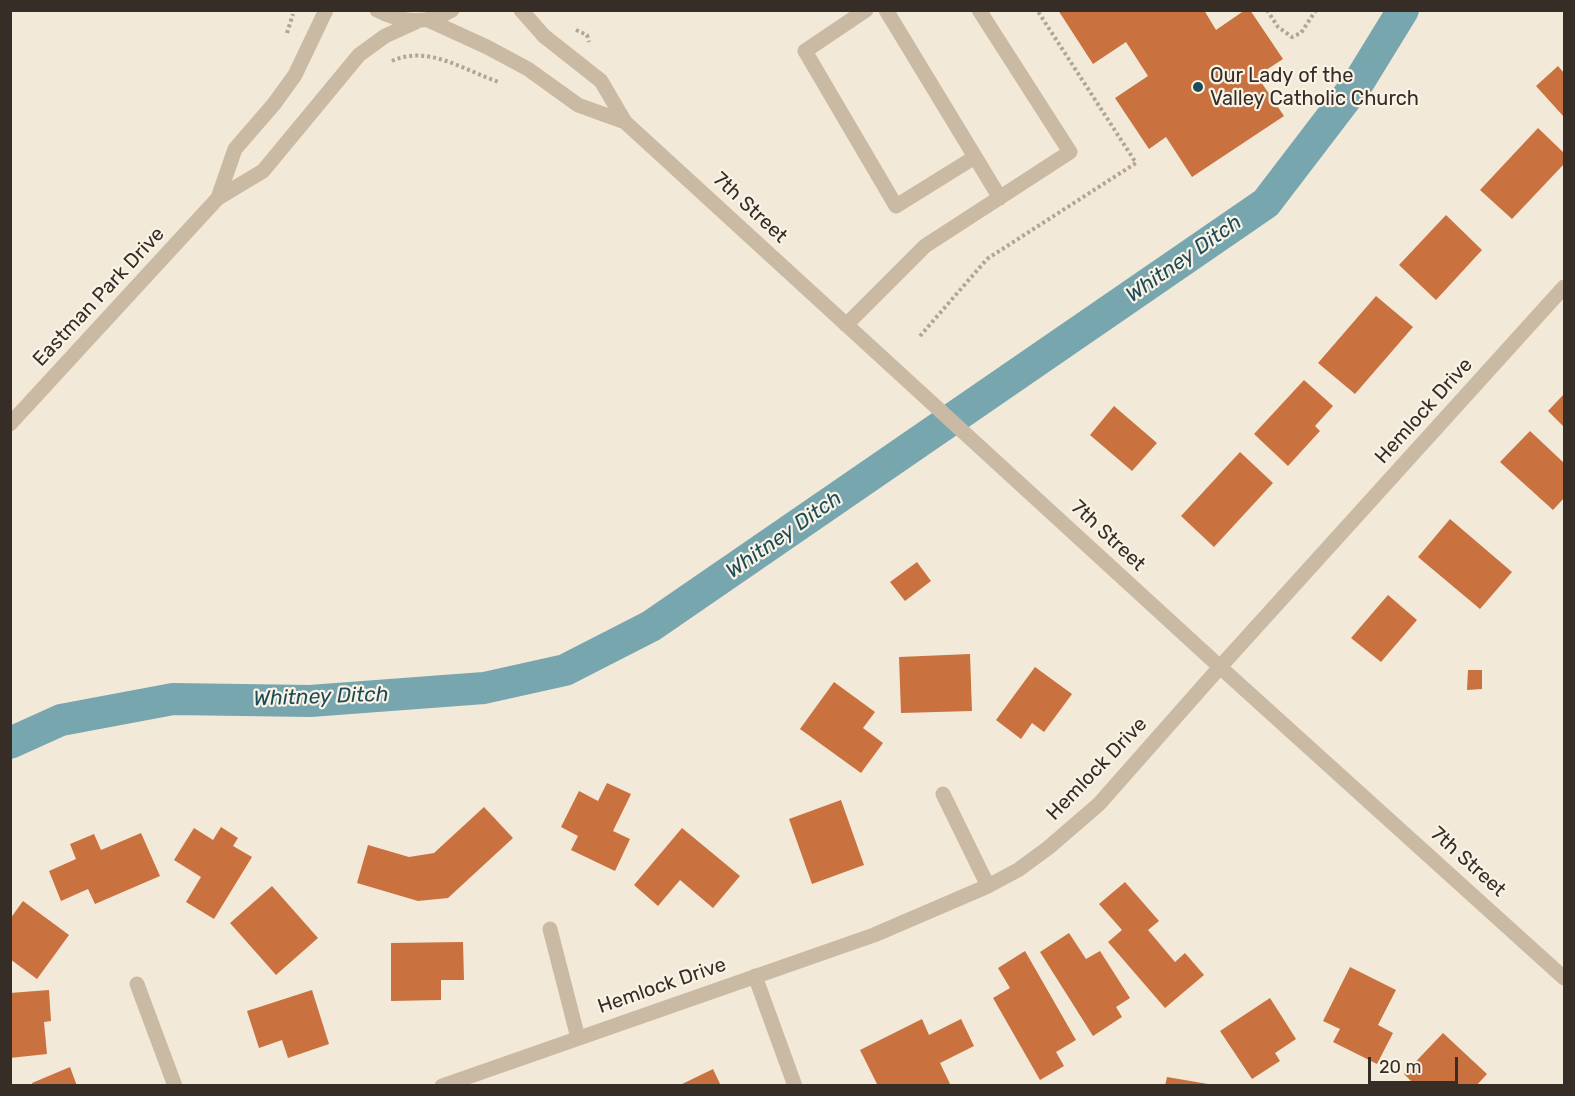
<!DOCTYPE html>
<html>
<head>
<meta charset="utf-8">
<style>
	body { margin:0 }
	#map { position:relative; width:1575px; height:1096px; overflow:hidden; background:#f2e9d9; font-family:Rubik,sans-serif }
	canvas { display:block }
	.frame { position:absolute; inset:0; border:12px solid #352d26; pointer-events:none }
	.scale { position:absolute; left:1368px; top:1057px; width:90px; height:27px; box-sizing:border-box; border:3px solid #352d26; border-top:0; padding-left:8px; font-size:18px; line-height:21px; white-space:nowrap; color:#352d26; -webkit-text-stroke:4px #faf3e5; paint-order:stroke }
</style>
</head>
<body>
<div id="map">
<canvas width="1575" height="1096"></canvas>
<div class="frame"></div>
<div class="scale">20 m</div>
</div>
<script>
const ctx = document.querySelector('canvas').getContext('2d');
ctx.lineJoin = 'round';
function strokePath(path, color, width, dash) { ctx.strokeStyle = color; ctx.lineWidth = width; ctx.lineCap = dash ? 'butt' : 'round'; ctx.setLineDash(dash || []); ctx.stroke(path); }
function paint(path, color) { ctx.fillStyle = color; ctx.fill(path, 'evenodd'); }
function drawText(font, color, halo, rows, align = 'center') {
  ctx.font = font + ' Rubik,sans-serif'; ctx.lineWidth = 4.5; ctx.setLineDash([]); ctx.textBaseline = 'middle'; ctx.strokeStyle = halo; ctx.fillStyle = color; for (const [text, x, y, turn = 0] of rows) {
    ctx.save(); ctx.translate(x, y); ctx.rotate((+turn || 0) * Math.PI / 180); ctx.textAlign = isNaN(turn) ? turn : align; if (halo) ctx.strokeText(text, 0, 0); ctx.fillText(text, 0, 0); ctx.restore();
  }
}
const canal = new Path2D(`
	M10 743 61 720 173 699 310 701 484 688 565 670 651 626 1266 203 1360 80 1403 10`);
const building = new Path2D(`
	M1058 10H1204L1216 30 1245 10H1250L1283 59 1257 76 1284 116 1192 177 1166 137 1149 149 1115 98 1148 76 1126 42 1093 64Z
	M1558 66 1564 73V117L1536 86Z
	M1538 128 1564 153V164L1512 219 1480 190Z
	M1446 215 1482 250 1436 300 1399 265Z
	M1376 296 1413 327 1355 394 1318 363Z
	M1304 380 1333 406 1315 426 1320 431 1288 466 1254 434Z
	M1564 394V427L1548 411Z
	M1114 406 1157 443 1132 471 1090 435Z
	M1530 431 1564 463V498L1553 510 1500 462Z
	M1240 452 1273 483 1214 547 1181 516Z
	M1450 519 1512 572 1480 609 1418 557Z
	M917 562 931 581 905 601 890 582Z
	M1388 595 1417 620 1381 662 1351 638Z
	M970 654 972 711 901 713 899 657Z
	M1035 667 1072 694 1044 732 1032 723 1021 739 996 720Z
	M1468 670H1482V689L1467 690Z
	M834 682 875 712 863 728 883 743 861 773 800 729Z
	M607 783 631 794 613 831 630 839 615 871 571 850 578 836 561 827 579 791 598 801Z
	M841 800 864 865 812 884 789 819Z
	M484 807 513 838 448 898 418 901 357 883 368 845 409 857 434 853Z
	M221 827 238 838 233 846 252 857 214 919 186 902 201 877 174 860 194 828 213 840Z
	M682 828 740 876 713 908 680 880 658 906 634 885Z
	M141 833 160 876 95 904 88 889 61 901 49 871 76 859 70 844 94 834 101 850Z
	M1125 882 1159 921 1148 930 1175 962 1185 953 1204 975 1165 1008 1108 942 1122 930 1099 904Z
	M272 886 318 938 276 975 230 923Z
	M23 901 69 935 37 979 10 959V919Z
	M1069 933 1086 959 1100 951 1130 998 1116 1007 1122 1017 1093 1036 1040 952Z
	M463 942 464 980H441V1000L391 1001V943Z
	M1025 951 1076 1040 1056 1052 1064 1066 1040 1080 993 998 1010 988 998 968Z
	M1350 967 1396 990 1378 1025 1393 1033 1377 1064 1333 1042 1340 1029 1323 1021Z
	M49 990 51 1021 44 1022 47 1054 10 1058V993Z
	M312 990 329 1044 288 1058 282 1040 259 1048 247 1011Z
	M1270 998 1296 1039 1275 1053 1280 1061 1252 1079 1220 1031Z
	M922 1019 929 1035 961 1019 974 1046 940 1063 951 1086H878L860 1050Z
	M1443 1033 1487 1074 1476 1086H1416L1404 1074Z
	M70 1067 77 1086H33L32 1083Z
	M713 1069 721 1086H678Z
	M1167 1077 1208 1084V1086H1165Z`);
const path = new Path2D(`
	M1267 10 1278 27 1292 37 1301 33 1316 10
	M576 30 587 35 589 42
	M287 33 293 14
	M392 61C428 44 465 71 499 82
	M920 336 987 259 1136 163 1037 10`);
const minor = new Path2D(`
	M377 10C401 23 428 25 452 10
	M521 10 544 36 601 81 625 122 1220 667 1564 978
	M866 10 805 51 896 206 975 157
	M886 10 1000 198
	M428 20 487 47 528 69 578 105 625 122
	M218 198 235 149 274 104 295 75 326 10
	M846 325 925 246 1070 152 979 10
	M10 424 218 198 263 171 359 55 385 36 416 22
	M943 794 988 886
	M550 929 578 1038
	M755 976 795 1086
	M137 984 175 1086
	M442 1086 874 935 988 886 1018 870 1048 848 1099 804 1220 667 1564 287`);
const markers = [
	[1198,87,6,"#1b4c58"]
];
const poiNames = [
	["Our Lady of the",1210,76],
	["Valley Catholic Church",1210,99]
];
const streetNames = [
	["7th Street",750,208,43],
	["Eastman Park Drive",99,297,-47],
	["Hemlock Drive",1424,411,-48],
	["7th Street",1108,536,43],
	["Hemlock Drive",1097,769,-46],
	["7th Street",1468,862,42],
	["Hemlock Drive",662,986,-19]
];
const waterNames = [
	["Whitney Ditch",1184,259,-35],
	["Whitney Ditch",784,535,-35],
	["Whitney Ditch",321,697,-2]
];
strokePath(canal, '#77a6af', 32);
paint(building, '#c9723f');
strokePath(path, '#b6a48f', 4, [3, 3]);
strokePath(minor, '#cabaa4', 15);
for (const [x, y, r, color] of markers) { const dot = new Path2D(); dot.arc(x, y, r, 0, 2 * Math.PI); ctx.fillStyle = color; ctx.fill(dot); strokePath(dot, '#faf3e5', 2); }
drawText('20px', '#352d26', '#faf3e5', poiNames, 'left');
drawText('20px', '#352d26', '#faf3e5', streetNames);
drawText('italic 21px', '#1b4c58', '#faf3e5', waterNames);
</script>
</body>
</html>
